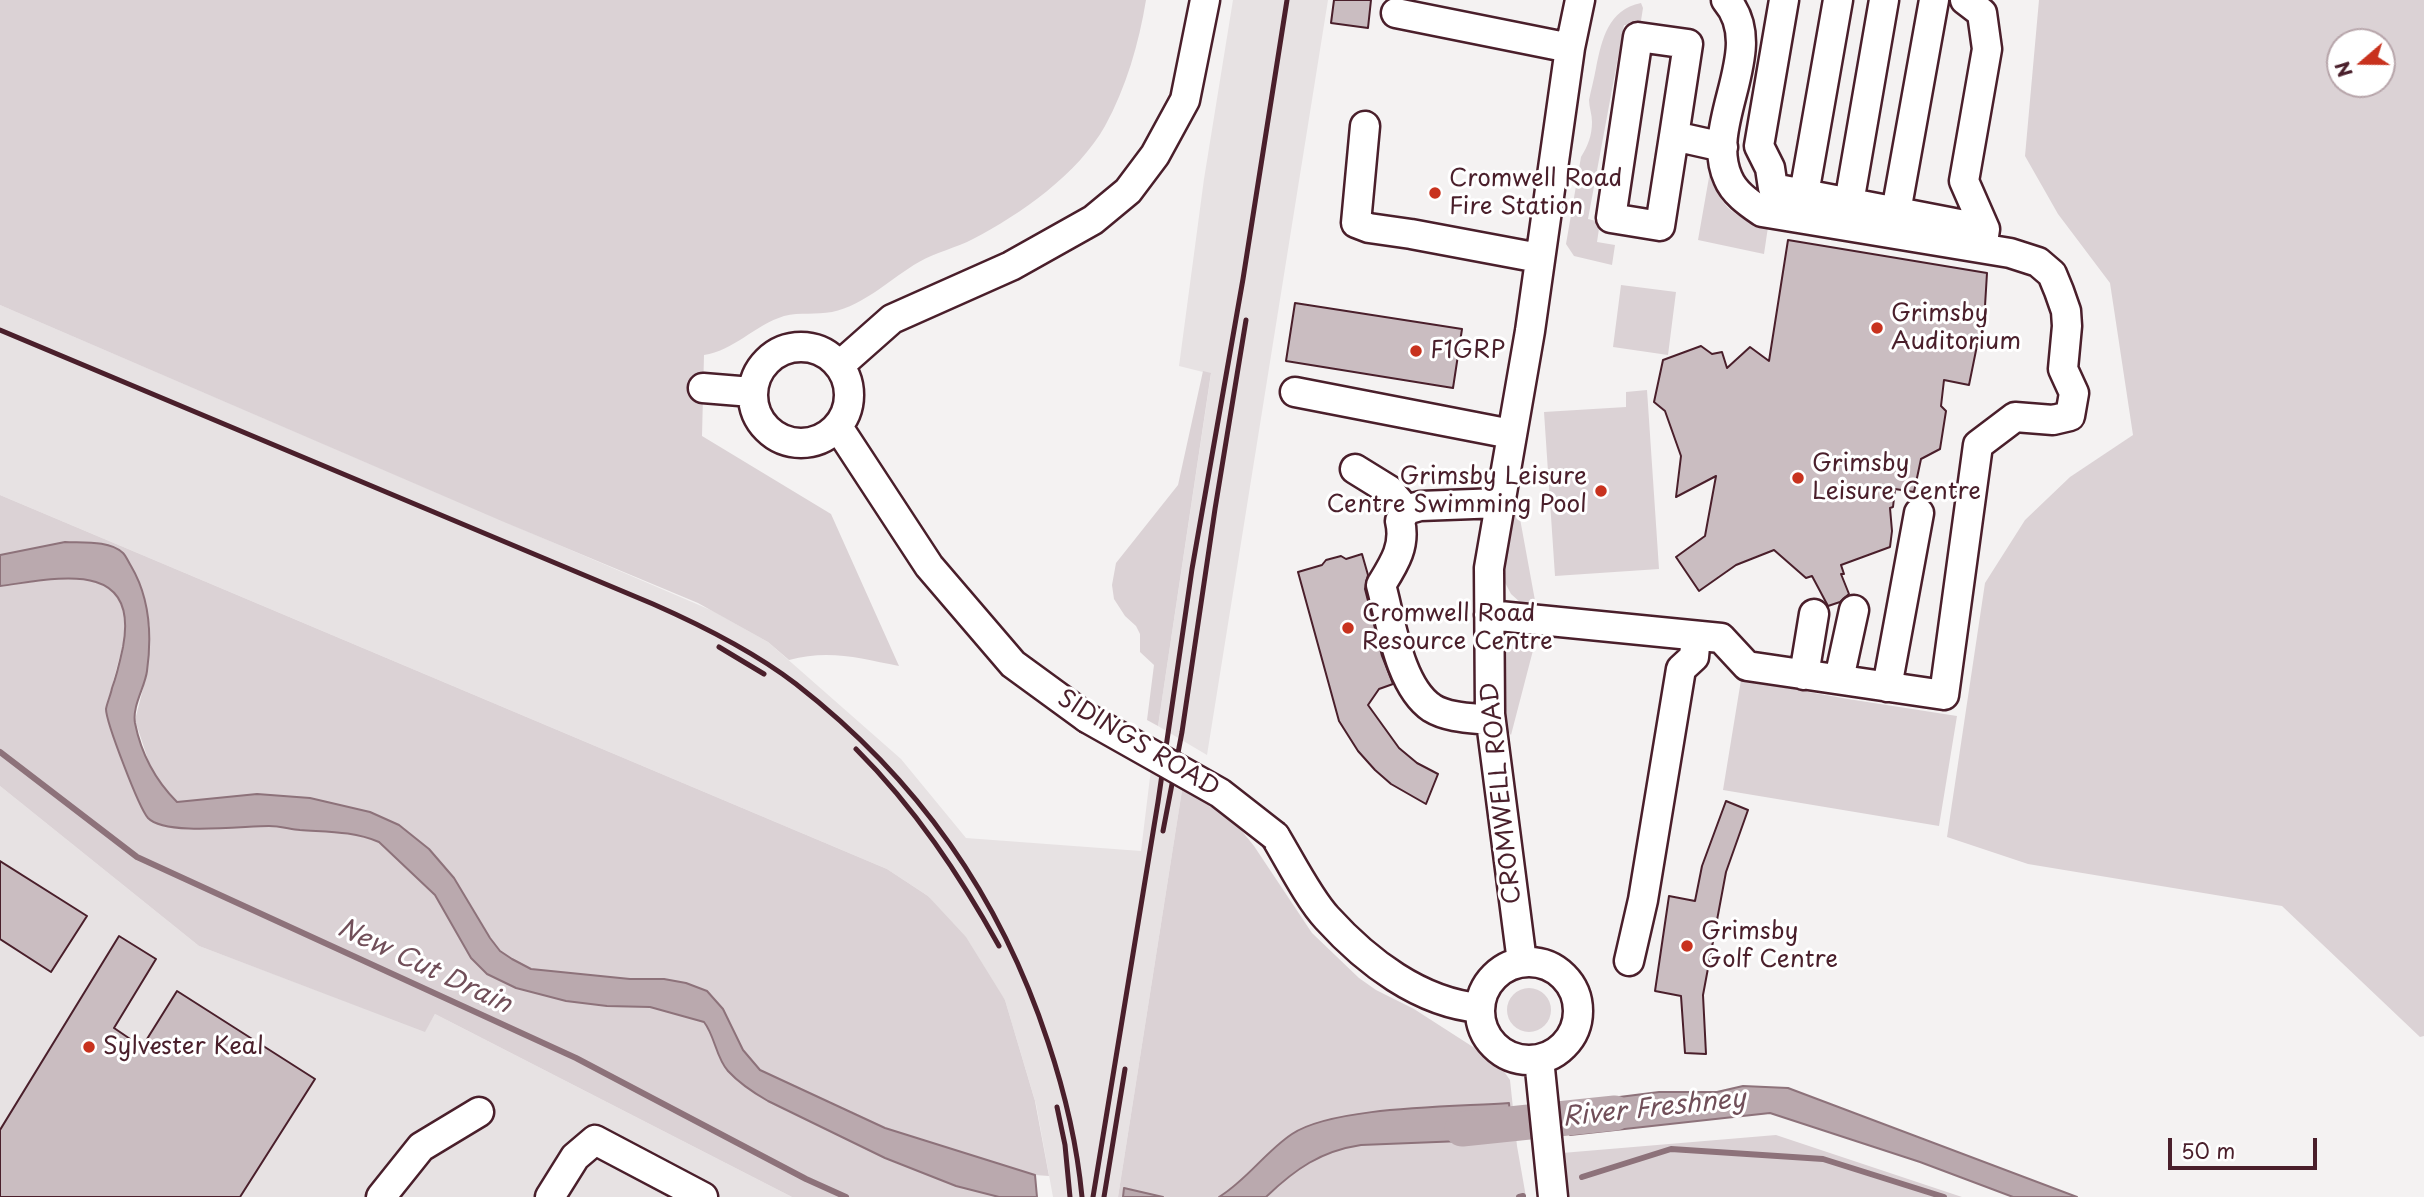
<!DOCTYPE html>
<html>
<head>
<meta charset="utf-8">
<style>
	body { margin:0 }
	#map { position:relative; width:2424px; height:1197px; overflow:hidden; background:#f4f2f2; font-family:"Playpen Sans",sans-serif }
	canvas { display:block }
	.north { position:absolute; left:2326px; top:28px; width:70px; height:70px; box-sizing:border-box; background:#fff; border:2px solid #b7a5aa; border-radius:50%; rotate:250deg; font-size:19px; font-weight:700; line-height:28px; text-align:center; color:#4a1f2b }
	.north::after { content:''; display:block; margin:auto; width:24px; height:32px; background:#c8321e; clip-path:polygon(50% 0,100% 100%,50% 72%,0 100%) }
	.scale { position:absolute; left:2168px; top:1138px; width:149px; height:32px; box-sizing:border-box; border:4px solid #4a1f2b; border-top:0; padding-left:9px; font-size:21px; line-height:24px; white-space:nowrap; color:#4a1f2b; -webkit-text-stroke:5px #fff; paint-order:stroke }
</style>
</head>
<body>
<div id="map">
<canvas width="2424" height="1197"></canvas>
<div class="north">N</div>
<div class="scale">50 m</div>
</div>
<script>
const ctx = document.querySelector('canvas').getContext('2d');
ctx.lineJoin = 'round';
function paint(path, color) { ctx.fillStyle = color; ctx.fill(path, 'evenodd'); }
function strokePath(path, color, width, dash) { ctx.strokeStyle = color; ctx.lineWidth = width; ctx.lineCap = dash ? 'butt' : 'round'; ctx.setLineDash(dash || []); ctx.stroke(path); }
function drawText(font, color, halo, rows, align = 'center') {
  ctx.font = font + ' "Playpen Sans",sans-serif'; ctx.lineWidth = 6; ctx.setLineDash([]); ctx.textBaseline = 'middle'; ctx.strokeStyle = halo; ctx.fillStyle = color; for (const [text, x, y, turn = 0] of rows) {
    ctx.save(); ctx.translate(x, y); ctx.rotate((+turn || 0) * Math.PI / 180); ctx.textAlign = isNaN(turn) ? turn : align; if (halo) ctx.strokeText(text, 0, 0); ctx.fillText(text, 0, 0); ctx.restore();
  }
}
const built = new Path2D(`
	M1233 0H1328L1207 755 1158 726 1211 374 1179 366 1204 179Z
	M0 305 713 611 768 642 901 759 966 838 1141 851 1151 769 1183 784 1118 1197H1053L1036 1104 1005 1000 928 896 887 869 0 495Z
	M0 786 199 946 425 1031 435 1014 792 1197H0Z`);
const green = new Path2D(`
	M0 0H1146C1139 43 1126 88 1105 126 1078 174 1021 214 973 239 956 248 936 252 919 262 891 278 865 305 832 312 816 315 800 312 784 316 755 325 733 351 704 355L702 436 831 514 899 666C860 658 828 649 789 660L768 642 698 603 504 522 0 305Z
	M2039 0H2424V1036L2420 1037 2282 906 2028 864 1947 837 1985 583 2025 520 2070 477 2133 435 2110 283 2058 214 2025 156ZM2340 42H2382V84H2340Z
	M1641 3 1643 8 1640 27 1624 25 1588 219 1600 222 1597 242 1615 245 1612 265 1574 256 1566 244 1581 157C1588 146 1592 135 1592 122 1592 114 1589 107 1589 100 1591 90 1594 79 1596 68 1602 39 1608 10 1641 3Z
	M1711 166C1717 206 1731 216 1768 227L1764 254 1698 240Z
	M1621 285 1676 292 1668 355 1613 347Z
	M1203 371 1211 373 1158 726 1147 720 1154 665 1140 652V634L1136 626 1125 616 1114 599 1112 585 1116 563 1178 485Z
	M1647 390 1659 569 1555 576 1544 412 1626 407V392Z
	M1512 475 1536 606 1521 603 1511 594 1501 575Z
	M0 495 887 869 928 896 966 937 1005 1000 1035 1101 1049 1176 1035 1175 964 1155 885 1128 760 1070 743 1050 723 1009 664 979H630L531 969 512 959 500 951 490 938 454 878 370 812 310 798 257 794 177 802 161 787 152 772 135 720 147 673 150 625 65 542 0 555Z
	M74 577 93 581 111 588 123 608 127 620 124 640 106 709 122 763 148 818 351 833 379 842 435 895 471 958 487 974 516 988 566 1001 607 1006 650 1007 704 1022 710 1029 728 1071 768 1101 885 1158 956 1186 999 1197H792L435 1014 425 1032 199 946 0 786V586Z
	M1534 629 1537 635 1511 735 1505 728C1502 692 1484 637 1534 629Z
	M1741 680 1848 699 1957 716 1939 826 1723 790Z
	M1183 784 1229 815 1254 846 1312 933 1359 978 1376 990 1414 1009 1498 1063 1510 1080 1517 1146 1526 1197H1118Z
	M1507 1010a22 22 0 1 1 44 0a22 22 0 1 1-44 0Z
	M1776 1135 1962 1197H1568L1562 1153Z`);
const water = new Path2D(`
	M65 542C82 543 109 540 123 553 126 556 129 563 131 566 150 598 152 635 147 671 145 687 132 706 135 723 141 753 156 781 177 802L257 794 310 798 370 812 399 825 429 849 454 878 490 938 500 951 512 959 531 969 630 979H664L686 983 707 991 723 1009 743 1050 760 1070 885 1128 1035 1175 1037 1197H999L956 1186 885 1158 768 1101C754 1093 739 1083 728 1071 716 1058 715 1036 704 1022L650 1007 607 1006 566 1001 516 988 487 974 471 958 435 895 379 842C353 831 328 832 300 830 290 829 279 826 269 826 243 826 165 836 148 818 139 808 106 722 106 709 107 703 111 694 112 688 117 675 120 661 123 647 140 557 55 579 0 586V555Z
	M1743 1086 1788 1088 2077 1197H2013L1920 1162 1770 1113 1570 1135 1564 1104 1659 1092H1717Z
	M1509 1103 1512 1139 1361 1145C1321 1151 1295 1169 1266 1197H1219C1247 1180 1265 1152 1292 1134 1334 1106 1456 1107 1509 1103Z
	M1124 1188 1163 1197H1123Z`);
const stream = new Path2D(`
	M0 752 137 857 576 1058 806 1179 846 1197
	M1582 1177 1671 1149 1823 1159 1944 1197
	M1519 1197 1523 1196`);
const river = new Path2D(`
	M1462 1129 1615 1113`);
const building = new Path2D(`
	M1334 0H1371L1368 28 1331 23Z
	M1788 240 1987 273 1985 306 1969 385 1944 380 1941 406 1946 411 1940 449 1921 459 1914 492 1895 489 1893 507 1890 508 1892 531 1890 547 1841 565 1844 574H1841L1849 594 1840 602 1828 606 1812 576 1806 578 1774 550 1736 565 1699 591 1676 557 1705 536 1716 476 1676 497 1681 456 1665 411 1654 402 1663 360 1701 346 1712 354 1722 352 1727 368 1750 347 1769 361Z
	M1295 303 1462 329 1453 388 1286 361Z
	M1362 554 1368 575 1365 589 1382 656 1393 684 1379 689 1368 705 1399 748 1417 763 1438 774 1426 804 1391 784 1375 770 1358 751 1339 721 1298 572 1322 565 1326 560 1341 556 1346 559Z
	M1726 801 1748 810 1726 872 1703 995 1706 1054 1685 1053 1681 996 1655 991 1669 896 1695 901 1702 866Z
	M0 861 87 916 51 972 0 939Z
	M119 936 156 959 114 1028 142 1047 177 991 315 1079 240 1197H0V1130Z`);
const minor = new Path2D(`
	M1784 0 1759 146 1770 168 1773 188 1985 229
	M1965 0 1982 13 1987 49 1964 181 1985 229 1983 242
	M1396 13 1570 48
	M1365 126 1356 223 1369 228 1411 234 1539 258
	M1674 136 1688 44 1638 37 1611 218 1660 226 1674 136 1723 147
	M1804 194 1838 0
	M1849 203 1884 0
	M1896 212 1934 0
	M753 395a48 48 0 1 1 96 0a48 48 0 1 1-96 0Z
	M840 365 892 319 1011 266 1093 220 1128 191 1155 155 1185 100 1205 0
	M703 388 752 392
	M1295 392 1511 434
	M838 427 929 566 1013 664 1087 718
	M1355 469 1389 490 1406 510
	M1489 615 1721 638 1747 666 1944 695 1978 445 2015 417 2053 420 2070 416 2074 393 2063 369 2067 326 2066 311 2059 291 2052 274 2038 262 2010 253 1762 212C1749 203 1734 193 1728 178 1703 123 1769 49 1726 0
	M1804 675 1814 614
	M1839 679 1854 610
	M1887 687 1919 513
	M1490 720C1472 718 1448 718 1432 708 1399 686 1391 621 1381 585 1394 564 1406 546 1400 521L1406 510 1420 506 1500 503
	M1275 836C1289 859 1309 899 1327 918 1366 961 1420 1003 1480 1008
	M1629 961 1643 900 1681 669 1694 657 1696 636
	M1522 962 1490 714 1489 568 1530 331 1570 48 1580 0
	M1480 1011a49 49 0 1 1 98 0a49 49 0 1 1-98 0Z
	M1539 1059 1553 1197
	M381 1197 421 1147 479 1112
	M550 1197 575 1157 595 1140 703 1197`);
const rail = new Path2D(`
	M0 330 653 604C703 626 753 651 796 684 918 779 1000 896 1048 1042 1065 1093 1077 1144 1082 1197
	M719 647 764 674
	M856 749C915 808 959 874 999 946
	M1163 831 1182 732 1215 509 1246 320
	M1057 1107 1065 1145 1070 1197
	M1093 1197 1158 802 1192 569 1243 279 1287 0
	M1104 1197 1125 1069`);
const minorBridge = new Path2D(`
	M1087 718 1220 793 1275 836`);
const markers = [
	[1435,193,7,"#c8321e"],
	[1877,328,7,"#c8321e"],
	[1416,351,7,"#c8321e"],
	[1798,478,7,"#c8321e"],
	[1601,491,7,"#c8321e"],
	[1348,628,7,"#c8321e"],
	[1687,946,7,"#c8321e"],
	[89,1047,7,"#c8321e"]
];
const poiNames = [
	["Cromwell Road",1449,179],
	["Fire Station",1449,207],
	["Grimsby",1891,314],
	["Auditorium",1891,342],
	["F1GRP",1430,351],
	["Grimsby",1812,464],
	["Leisure Centre",1812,492],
	["Grimsby Leisure",1587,477,"right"],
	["Centre Swimming Pool",1587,505,"right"],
	["Cromwell Road",1362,614],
	["Resource Centre",1362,642],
	["Grimsby",1701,932],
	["Golf Centre",1701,960],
	["Sylvester Keal",103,1047]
];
const streetNames = [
	["SIDINGS ROAD",1138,744,31],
	["CROMWELL ROAD",1502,793,-96]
];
const waterNames = [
	["New Cut Drain",424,967,25],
	["River Freshney",1654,1109,-6]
];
paint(built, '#e7e2e3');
paint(green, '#dbd2d5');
paint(water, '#baa9ae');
strokePath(water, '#8d727a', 2);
strokePath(stream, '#8d727a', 6);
strokePath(river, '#baa9ae', 35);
paint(building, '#cabdc1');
strokePath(building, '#4a1f2b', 2);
strokePath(minor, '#4a1f2b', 33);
strokePath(minor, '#fff', 28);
strokePath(rail, '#4a1f2b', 5);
strokePath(minorBridge, '#4a1f2b', 33, []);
strokePath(minorBridge, '#fff', 28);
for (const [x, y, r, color] of markers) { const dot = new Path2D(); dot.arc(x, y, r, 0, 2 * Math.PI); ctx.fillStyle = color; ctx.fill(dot); strokePath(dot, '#fff', 2.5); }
drawText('24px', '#4a1f2b', '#fff', poiNames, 'left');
drawText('24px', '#4a1f2b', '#fff', streetNames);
drawText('italic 26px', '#714f59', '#fff', waterNames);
</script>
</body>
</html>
